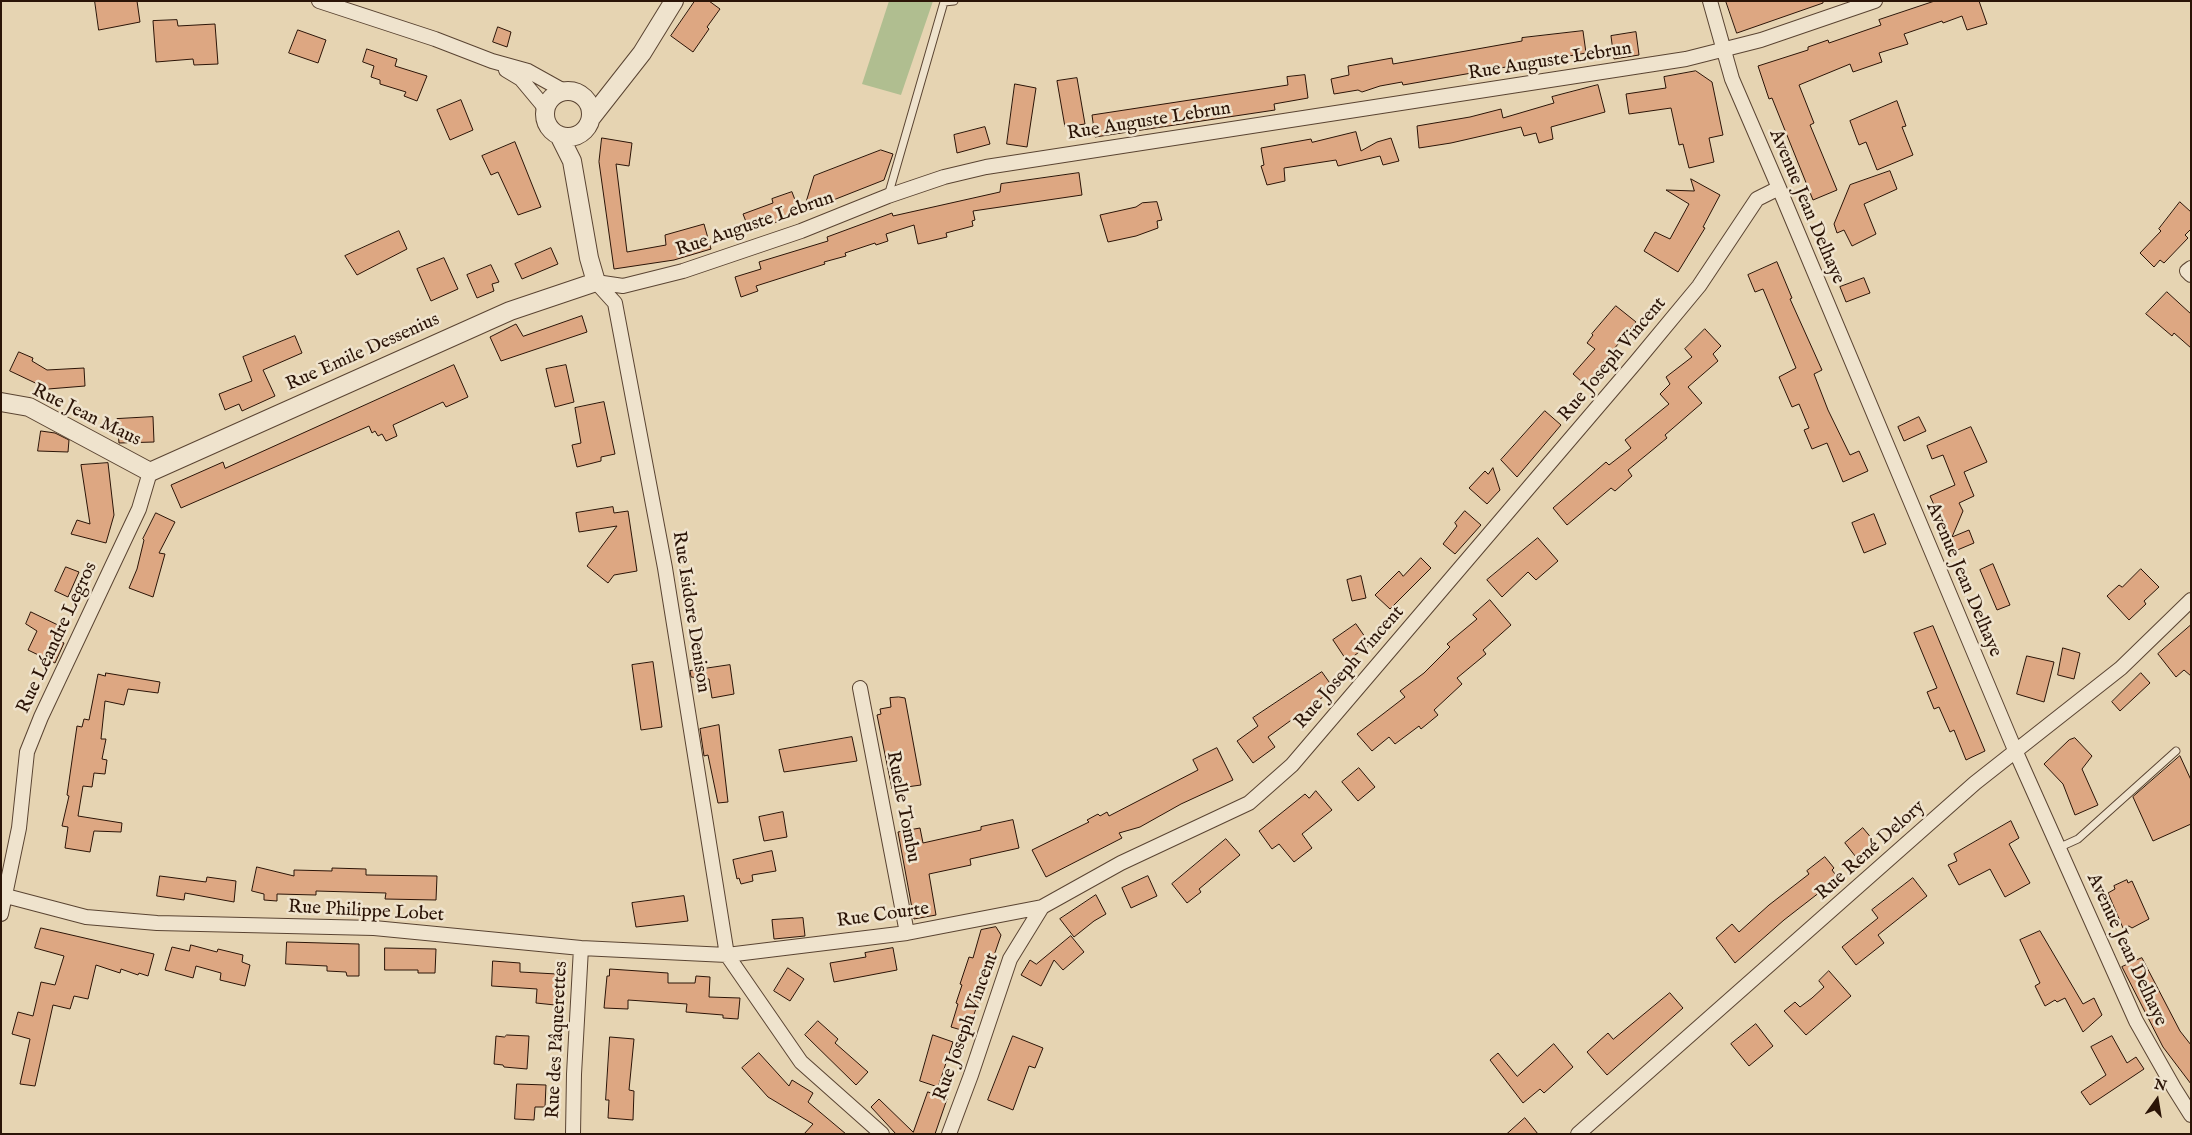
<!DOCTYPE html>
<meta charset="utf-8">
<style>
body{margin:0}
#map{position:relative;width:2192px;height:1135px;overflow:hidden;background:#e6d4b2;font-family:"IM FELL English",serif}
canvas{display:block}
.frame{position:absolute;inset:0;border:2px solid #2b1407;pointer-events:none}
.north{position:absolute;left:2132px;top:1075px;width:50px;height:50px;-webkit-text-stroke:4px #efe3cd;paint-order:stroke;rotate:13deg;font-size:14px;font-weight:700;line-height:20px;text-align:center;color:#2b1407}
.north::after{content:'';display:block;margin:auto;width:18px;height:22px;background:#2b1407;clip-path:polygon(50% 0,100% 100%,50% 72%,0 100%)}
</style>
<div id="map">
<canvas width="2192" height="1135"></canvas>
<div class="frame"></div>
<div class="north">N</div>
</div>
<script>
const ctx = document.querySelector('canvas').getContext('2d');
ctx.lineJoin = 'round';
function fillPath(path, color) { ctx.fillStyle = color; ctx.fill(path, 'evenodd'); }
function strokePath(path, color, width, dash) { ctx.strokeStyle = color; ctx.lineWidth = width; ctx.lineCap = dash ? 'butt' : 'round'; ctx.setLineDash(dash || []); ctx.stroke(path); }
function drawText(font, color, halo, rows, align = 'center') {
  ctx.font = font + ' "IM FELL English",serif'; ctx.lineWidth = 5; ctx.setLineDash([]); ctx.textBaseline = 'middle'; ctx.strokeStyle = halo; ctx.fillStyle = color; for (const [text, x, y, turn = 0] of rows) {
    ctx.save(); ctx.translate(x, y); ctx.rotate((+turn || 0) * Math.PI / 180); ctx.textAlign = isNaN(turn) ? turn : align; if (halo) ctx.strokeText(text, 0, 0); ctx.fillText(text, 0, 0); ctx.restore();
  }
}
const green = new Path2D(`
 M889 1H933L901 95 862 84Z`);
const building = new Path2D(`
 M95 1H137L140 22 99 30Z
 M695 1H709L720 9 707 27 709 29 693 52 671 36Z
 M1726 1H1823V3L1737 33Z
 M1935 1H1979L1987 24 1967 30 1962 16 1943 23 1942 21 1904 34 1908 44 1879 53 1882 62 1853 72 1850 64 1799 85 1814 123 1810 125 1837 190 1813 200 1772 98 1769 99 1758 66 1808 50V47L1828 40 1829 43 1881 25 1879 20Z
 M177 20 178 26 215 24 218 64 194 65 193 59 156 62 153 21Z
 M498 27 511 32 507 47 493 42Z
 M298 30 326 40 318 63 289 53Z
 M1583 31 1586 53 1403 85 1402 82 1380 86 1362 92 1358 90 1334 94 1331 79 1349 75 1348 66 1392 58 1393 64 1522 41V38Z
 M1636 32 1639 55 1614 59 1611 36Z
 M367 49 397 59 395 66 427 76 417 101 404 96 406 92 380 84V80L371 77 374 66 363 62Z
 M1696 71 1712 82 1723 135 1709 138 1714 162 1689 168 1683 144 1679 145 1671 108 1629 114 1626 94 1666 88 1664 77Z
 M1305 75 1308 98 1274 104 1275 110 1095 137 1092 115 1288 85 1287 77Z
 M1077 78 1085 124 1065 127 1057 81Z
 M1015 84 1036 88 1027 147 1007 144Z
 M1598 85 1605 112 1551 127 1553 139 1539 143 1536 133 1524 136 1521 127 1451 143 1419 148 1417 126 1470 117 1501 109 1503 118 1554 103 1552 97Z
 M461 100 473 130 450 140 437 110Z
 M1897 101 1906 126 1902 127 1913 155 1877 170 1866 142 1859 145 1850 121Z
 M985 127 990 144 957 153 954 135Z
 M1356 132 1361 151 1377 142 1391 138 1399 161 1383 165 1380 156 1338 166 1336 160 1284 168 1285 181 1267 185 1261 166 1264 165 1261 148 1311 139 1312 142Z
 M602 138 632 143 629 166 616 164 627 252 666 245 665 235 704 224 711 249 674 260 614 269 599 162Z
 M515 142 541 207 518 215 498 172 491 175 482 156Z
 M881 150 893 154 884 180 803 212 814 176Z
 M1890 171 1897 189 1864 204 1876 234 1852 246 1844 230 1837 233 1834 224 1850 185Z
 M1079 173 1082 195 973 211 975 220 972 221 973 226 946 233 947 237 918 244 914 225 886 234 888 241 876 245 875 243 845 253 846 256 824 262 825 264 756 286 758 291 741 297 735 277 761 269 759 262 828 241 827 237 892 213 893 216 1000 192 1001 184Z
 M1691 179 1720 195 1703 227 1705 228 1678 272 1644 251 1655 232 1670 239 1689 204 1666 190 1694 191Z
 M792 192 800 213 750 232 743 214 773 203 772 199Z
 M1157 202 1162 220 1157 221 1158 228 1136 236 1108 242 1100 215 1136 207 1142 203Z
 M2180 202 2191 212V229L2185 235 2188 238 2164 263 2160 260 2154 267 2140 253 2161 231 2159 229Z
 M399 231 407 249 357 275 345 256Z
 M551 248 558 264 522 279 515 264Z
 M444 258 458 289 431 301 417 269Z
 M1777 262 1792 298 1790 299 1822 370 1814 374 1828 410 1850 455 1859 451 1868 471 1843 482 1827 443 1812 449 1804 430 1809 428 1799 404 1792 407 1779 377 1796 368 1763 289 1755 292 1748 275Z
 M491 265 499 282 492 284 494 291 477 298 467 275Z
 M1864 278 1870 293 1846 302 1840 287Z
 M2167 292 2191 314V348L2174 333 2172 336 2146 314Z
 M1616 306 1636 322 1596 371 1602 377 1591 390 1573 374 1595 349 1587 343 1593 335 1592 334Z
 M582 316 587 332 501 361 490 337 516 324 523 336Z
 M1705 329 1721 346 1713 354 1718 361 1688 387 1702 403 1665 435 1667 438 1628 470 1632 476 1615 491 1611 488 1567 525 1553 508 1606 462 1609 465 1631 448 1625 440 1669 404 1660 394 1670 384 1666 377 1692 357 1685 349Z
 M295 336 302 353 263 370 275 396 242 411 239 404 225 410 219 394 252 381 243 357Z
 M19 352 33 358 32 361 47 370 84 368 85 386 48 389 10 371Z
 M454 365 468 397 446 407 443 402 393 425 397 436 386 441 382 434 378 436 375 431 372 433 369 426 181 508 171 485 223 462 225 468Z
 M566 365 574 402 555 407 546 369Z
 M604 402 615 454 601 457V461L577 467 572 445 581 443 575 408Z
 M1545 411 1561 425 1517 477 1501 460Z
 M153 417 154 442 119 443 117 419Z
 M1919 417 1926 431 1904 441 1898 427Z
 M1971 427 1987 462 1964 472 1974 496 1959 503 1963 511 1952 537 1969 530 1974 543 1955 551 1930 496 1955 485 1943 455 1932 459 1927 446Z
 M41 431 55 433 69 440 68 452 38 451Z
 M108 463 114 515 106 543 71 534 77 520 90 524 81 465Z
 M1493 468 1500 490 1487 504 1469 488 1485 471 1488 474Z
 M613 507 614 513 628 511 637 571 614 575 608 583 587 566 617 526 579 532 576 513Z
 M1465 511 1481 525 1455 554 1443 544 1457 526 1455 523Z
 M156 513 175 522 159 553 165 554 153 597 129 588 137 569 144 540 143 539Z
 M1874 514 1886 544 1864 553 1852 523Z
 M1538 538 1558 561 1536 580 1528 572 1502 597 1487 580Z
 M1421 558 1431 568 1390 609 1375 595 1399 571 1403 576Z
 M1993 564 2010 605 1997 610 1980 570Z
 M66 567 79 572 68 597 55 591Z
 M2141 569 2159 587 2144 601 2146 604 2129 620 2107 596 2119 585 2122 587Z
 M1361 576 1366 598 1352 601 1347 580Z
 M1490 600 1511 625 1483 650 1486 654 1457 678 1462 684 1434 710 1438 715 1421 729 1419 726 1395 744 1389 737 1372 751 1357 734 1405 697 1400 691 1424 673 1450 647 1447 644 1477 619 1473 615Z
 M31 612 62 627 56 639 64 643 55 663 28 650 37 631 26 624Z
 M1356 624 1370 644 1347 661 1333 640Z
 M2191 625V676L2184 670 2176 677 2158 654Z
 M1933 626 1985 751 1966 760 1954 730 1950 732 1939 707 1934 709 1927 692 1937 688 1914 633Z
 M2063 648 2080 653 2074 679 2058 675Z
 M2027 656 2054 662 2044 702 2017 694Z
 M653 662 662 727 641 730 632 665Z
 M730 665 734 694 712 698 709 679 691 677 690 671Z
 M1322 672 1334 689 1268 737 1275 747 1253 763 1237 741 1258 726 1253 718Z
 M106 673 160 682 158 693 128 689 124 705 105 701 101 739H106L102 759 107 760 105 774 94 773 92 787 83 786 78 816 122 823 121 832 94 831 90 852 65 848 68 827 62 826 69 796 67 795 77 726 82 727 84 719 89 720 98 674 105 676Z
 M2141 673 2150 683 2120 711 2112 702Z
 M899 697 905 698 921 785 892 789 877 715 881 714 880 709 891 707 890 698Z
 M719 725 728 802 718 803 708 755 704 756 700 729Z
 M852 737 857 761 784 772 779 750Z
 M2075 738 2092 756 2082 769 2098 805 2075 815 2063 784 2044 764 2069 740Z
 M1217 748 1233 780 1181 804 1140 827 1119 833 1122 838 1046 877 1032 850 1089 822 1087 820 1098 814 1100 816 1107 812 1109 816 1198 770 1193 760Z
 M2180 756 2191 780V824L2153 841 2133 797Z
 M1359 768 1375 787 1358 801 1342 782Z
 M1316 791 1332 810 1302 834 1312 848 1294 862 1279 844 1272 849 1259 831 1305 794 1309 798Z
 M783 812 787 837 764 841 759 817Z
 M1013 820 1019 848 970 859 971 865 929 874 936 915 914 919 898 832 920 828 923 843 981 830V827Z
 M2011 821 2019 838 2009 844 2030 883 2005 897 1990 869 1959 885 1948 865 1957 861 1954 854Z
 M1863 828 1878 846 1859 861 1845 843Z
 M1226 839 1240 855 1199 889 1201 892 1187 903 1172 884Z
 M772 851 776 871 752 875 753 881 741 884 739 878 737 879 733 860Z
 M1825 857 1834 868 1832 870 1838 878 1784 920 1735 963 1716 938 1732 924 1739 932 1769 905 1809 874 1807 871Z
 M257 867 294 876V870L332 871V868L366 869V875L437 876 436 900 385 899 386 893 316 891V895L277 894V901L264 900V894L252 891Z
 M160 876 206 882 207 877 236 881 234 902 185 893 184 900 157 896Z
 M1148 876 1157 896 1131 908 1122 888Z
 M1913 878 1927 896 1878 935 1884 943 1856 965 1842 947 1878 918 1872 910Z
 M2127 880 2128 883 2132 881 2149 919 2132 928 2129 926 2123 928 2108 893 2115 889 2114 886Z
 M1096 895 1106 914 1094 921 1074 937 1060 919Z
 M684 896 688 921 636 927 632 903Z
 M803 918 805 936 774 939 772 920Z
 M996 927 1001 935 968 1032 951 1027 958 1004 956 1003 962 985 960 984 969 957 973 958 981 930Z
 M41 928 154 954 148 976 139 973 138 975 121 969 120 973 96 965 88 999 74 996 70 1009 53 1005 35 1086 20 1084 30 1039 12 1034 18 1012 33 1016 41 982 55 985 64 956 35 948Z
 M2040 931 2083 1004 2094 998 2102 1015 2083 1032 2065 998 2057 1002 2055 1000 2045 1006 2035 986 2040 983 2020 940Z
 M1071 936 1084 952 1063 970 1054 960 1041 986 1021 975 1030 960 1036 964Z
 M287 942 359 944V976H347L346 972 327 971V966L286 964Z
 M191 945 217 952 218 949 243 955 242 962 250 965 245 986 220 980 221 973 196 966 193 978 165 970 172 947 189 951Z
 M385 948 436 949 435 973H418V970H385Z
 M893 948 897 970 834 982 830 963 866 957 865 953Z
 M2142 958 2180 1031 2191 1045V1084L2163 1047 2122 967Z
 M493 961 520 963V972L557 974 555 1005 536 1003 537 989 492 986Z
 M788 968 804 979 790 1001 774 991Z
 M610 969 668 973V983H695L696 976 710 977 709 997 740 998 738 1019 723 1018V1015L686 1012 687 1004 628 1000V1009L604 1008 607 976H609Z
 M1829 971 1851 996 1806 1035 1784 1011 1795 1002 1800 1007 1812 998 1824 987 1819 981Z
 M1670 993 1683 1008 1607 1075 1587 1052 1608 1033 1613 1039Z
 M818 1021 838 1039 835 1043 868 1072 856 1085 805 1035Z
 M1756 1024 1773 1046 1749 1066 1731 1044Z
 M507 1035 529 1036 527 1069 504 1067 503 1065 494 1064 496 1036 504 1037Z
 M933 1035 953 1042 938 1087 920 1081Z
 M1013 1036 1043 1048 1035 1068 1029 1066 1013 1110 988 1100Z
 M2112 1036 2127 1063 2136 1057 2144 1069 2090 1105 2081 1092 2106 1075 2091 1047Z
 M610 1037 634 1039 629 1090 634 1091 633 1120 608 1118 609 1100H606Z
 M1554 1044 1573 1067 1544 1093 1540 1089 1523 1103 1490 1060 1498 1053 1517 1076Z
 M759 1053 789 1086 792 1080 813 1093 808 1102 846 1134H804L813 1124 768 1097 742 1068Z
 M517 1084 546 1085 545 1107H535L534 1120 515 1119Z
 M928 1092 947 1099 935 1134H896L871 1107 879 1099 913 1132Z
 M1525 1118 1538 1134H1507Z`);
const service = new Path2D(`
 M888 196 944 2 954 1
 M2058 848 2078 839 2176 751`);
const minor = new Path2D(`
 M319 1 435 39 492 61 528 71 564 91
 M1710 1 1732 79 1779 188 2015 750 2136 1021 2174 1088 2191 1115
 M506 70 521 79 546 109
 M2191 268 2187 271 2191 275
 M596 282 623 286 683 271 801 231 888 196 944 177 986 167 1686 59 1761 40 1875 1
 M596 282 615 303 665 568 727 955 801 1062 882 1134
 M860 688 907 933
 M6 896 86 917 157 923 374 928 581 948 727 955 907 933 1042 907
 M1 914 19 828 27 752 41 717 139 509 150 472
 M573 1134 574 1074 581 948
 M949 1134 971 1075 1010 959 1042 907 1121 863 1249 803 1292 765 1636 362 1699 286 1757 199 1779 188
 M1578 1134 1975 783 2121 668 2191 600`);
const tertiary = new Path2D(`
 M545 114a23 23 0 1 1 46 0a23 23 0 1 1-46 0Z
 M591 118 642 53 674 1
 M1 402 29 407 150 472 510 311 596 282 589 258 572 161 559 135`);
const streetNames = [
 ["Rue Auguste Lebrun",1550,62,-9],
 ["Rue Auguste Lebrun",1149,122,-9],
 ["Avenue Jean Delhaye",1806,207,67],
 ["Rue Auguste Lebrun",755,225,-19],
 ["Rue Emile Dessenius",363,353,-24],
 ["Rue Joseph Vincent",1613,360,-50],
 ["Rue Jean Maus",86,416,26],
 ["Avenue Jean Delhaye",1963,580,67],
 ["Rue Isidore Denison",690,612,81],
 ["Rue Léandre Legros",58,638,-65],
 ["Rue Joseph Vincent",1350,668,-49],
 ["Ruelle Tombu",902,807,79],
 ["Rue René Delory",1871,851,-42],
 ["Rue Philippe Lobet",366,912,3],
 ["Rue Courte",883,916,-8],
 ["Avenue Jean Delhaye",2126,950,65],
 ["Rue Joseph Vincent",967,1027,-70],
 ["Rue des Pâquerettes",558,1040,-87]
];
fillPath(green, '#b0be90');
fillPath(building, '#dda782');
strokePath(building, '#2b1407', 1);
strokePath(service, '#5a4432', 9);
strokePath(minor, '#5a4432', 16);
strokePath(tertiary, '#5a4432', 20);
strokePath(service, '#efe3cd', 7);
strokePath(minor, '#efe3cd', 14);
strokePath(tertiary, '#efe3cd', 18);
drawText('19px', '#2b1407', '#efe3cd', streetNames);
</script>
